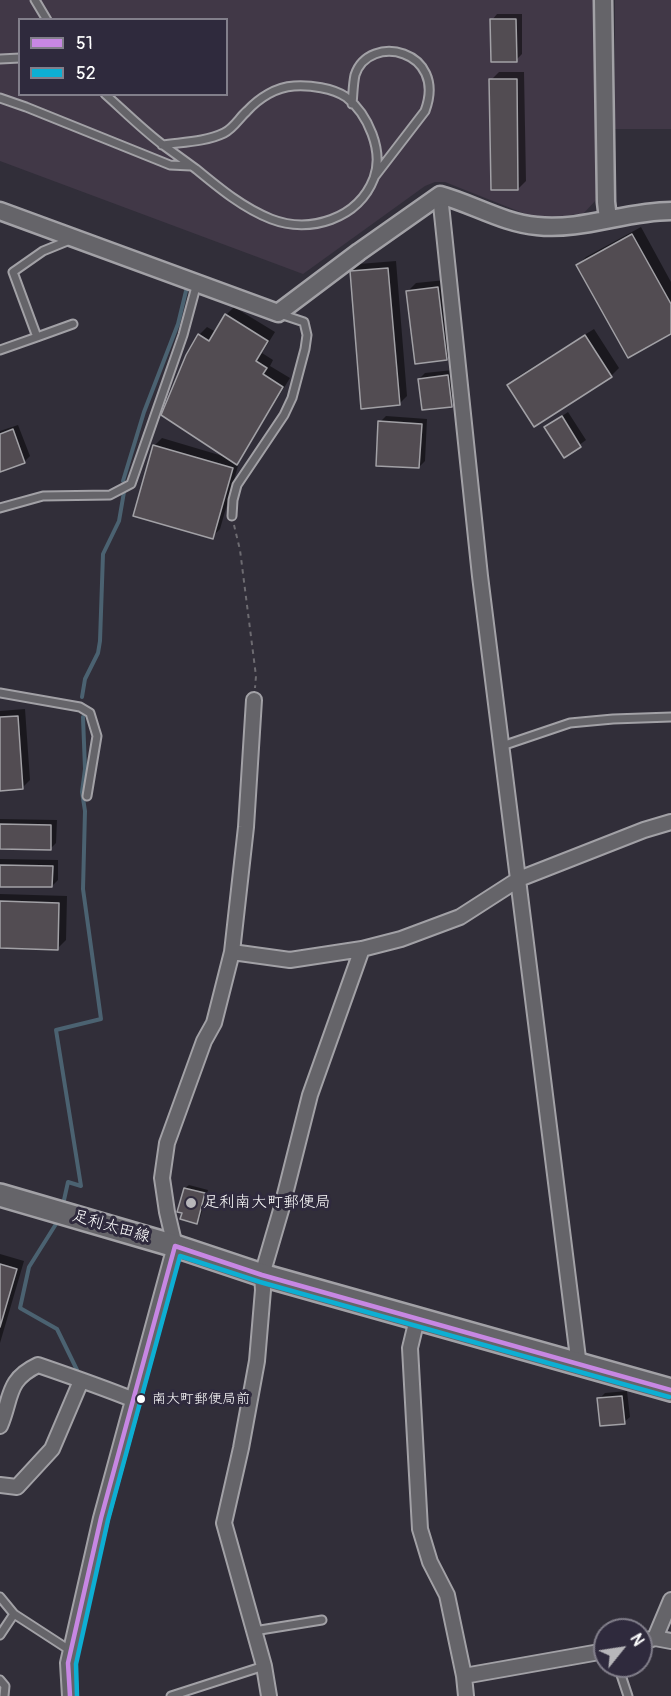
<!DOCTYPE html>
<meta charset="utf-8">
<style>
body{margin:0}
#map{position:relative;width:671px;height:1696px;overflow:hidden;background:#312e39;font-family:Pangolin,sans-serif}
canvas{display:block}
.legend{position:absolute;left:18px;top:18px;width:210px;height:78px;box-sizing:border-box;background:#2f2a3d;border:2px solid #827f8b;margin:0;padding:8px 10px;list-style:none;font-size:18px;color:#fff}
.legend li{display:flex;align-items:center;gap:12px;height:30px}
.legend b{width:30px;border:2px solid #827f8b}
.north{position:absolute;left:593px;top:1618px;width:60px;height:60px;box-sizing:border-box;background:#2f2a3d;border:2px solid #827f8b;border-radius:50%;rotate:60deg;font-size:16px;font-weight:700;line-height:24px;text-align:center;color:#fff}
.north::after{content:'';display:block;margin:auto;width:21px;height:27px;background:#b7b6ba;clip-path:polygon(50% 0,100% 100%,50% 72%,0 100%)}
</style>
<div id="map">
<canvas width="671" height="1696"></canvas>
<ul class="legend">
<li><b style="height:8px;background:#c787e3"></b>51</li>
<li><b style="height:8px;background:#0dafd3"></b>52</li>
</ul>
<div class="north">N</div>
</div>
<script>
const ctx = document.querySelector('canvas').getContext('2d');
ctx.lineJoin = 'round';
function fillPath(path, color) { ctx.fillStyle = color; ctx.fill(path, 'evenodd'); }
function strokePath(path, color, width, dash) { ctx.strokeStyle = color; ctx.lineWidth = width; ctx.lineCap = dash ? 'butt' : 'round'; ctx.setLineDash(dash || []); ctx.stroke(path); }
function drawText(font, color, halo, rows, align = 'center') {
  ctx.font = font + ' Pangolin,"Klee One",sans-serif'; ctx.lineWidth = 6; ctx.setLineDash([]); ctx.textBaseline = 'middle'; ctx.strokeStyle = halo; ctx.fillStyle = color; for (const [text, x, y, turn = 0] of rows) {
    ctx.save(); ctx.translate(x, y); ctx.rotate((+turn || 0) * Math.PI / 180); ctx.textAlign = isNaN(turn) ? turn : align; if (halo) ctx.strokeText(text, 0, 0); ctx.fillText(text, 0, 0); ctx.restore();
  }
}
const built = new Path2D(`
 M0 0H594L596 200 584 213 547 219 533 217 445 182H435L425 186 303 274 0 161ZM20 20H226V94H20Z
 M615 0H671V129H615Z`);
const shadow = new Path2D(`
 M497 14H522V54L516 60 492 20Z
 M499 72H524L526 181 518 189 491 80Z
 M641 227 671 282V332L578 265 586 257Z
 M396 261 407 396 399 404 351 272 359 264Z
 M446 280 454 351 446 359 408 291 416 283Z
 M234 307 275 332 262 353 273 360 270 366 290 378 240 459 220 529 212 537 154 446 162 438 226 457 199 335 207 327 216 332 226 315Z
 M594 329 619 368 611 376 509 385 517 377Z
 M453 370 457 399 451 405 419 379 425 373Z
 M568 412 586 440 564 456 546 427Z
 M386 416 427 419 425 461 419 467 380 422Z
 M18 425 30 456 24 462 0 470V431Z
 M25 709 30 780 22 788 0 789V711Z
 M0 819 57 820 56 843 50 849 0 847Z
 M0 859 58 860V880L52 886 0 885Z
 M0 894 67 896 66 940 58 948 0 947Z
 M189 1185 208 1190 200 1218 196 1222 185 1188Z
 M0 1254 24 1261 0 1343Z
 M627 1391 630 1417 624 1422 599 1399 605 1393Z`);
const stream = new Path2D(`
 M123 481 144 412 178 324 186 291
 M82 697 85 679 98 653 100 641 103 554 119 521 124 492
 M64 1200 68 1182 81 1186 56 1030 101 1019 83 889 85 811 82 792 85 769 83 717
 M56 1224 29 1267 20 1308 57 1329 79 1374`);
const building = new Path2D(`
 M490 19H516L517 62H491Z
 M489 79H517L518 190H491Z
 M632 234 671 304V334L628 358 576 265Z
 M388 268 400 405 361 409 350 271Z
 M438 287 447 360 415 364 406 291Z
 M225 314 268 341 256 361 267 368 263 374 283 387 237 465 161 415 186 355 198 334 209 341Z
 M585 335 612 377 534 427 507 385Z
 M448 375 452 407 422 410 418 379Z
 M562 416 581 447 564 458 544 427Z
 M378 421 422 424 419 468 376 466Z
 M13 429 25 463 0 472V434Z
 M153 445 233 468 213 539 133 516Z
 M18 716 23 789 0 791V717Z
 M0 824 51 825V850L0 849Z
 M0 865 53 866 52 887H0Z
 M0 901 59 903 58 950 0 948Z
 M184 1188 205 1193 197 1224 180 1219 182 1213 177 1212Z
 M0 1264 17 1269 0 1327Z
 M622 1396 625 1424 600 1426 597 1398Z`);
const path = new Path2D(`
 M234 525 240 550 256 676 255 688`);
const service = new Path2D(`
 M35 0 47 20
 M0 59 20 58
 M105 94C124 111 143 130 163 145 174 153 185 161 196 169 219 188 243 208 271 219 310 234 358 219 374 178 384 151 368 114 346 97 333 88 310 85 294 86 276 87 259 98 247 111 239 118 234 128 224 133 205 142 183 142 162 145
 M0 98 26 107 170 165 191 166
 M352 104C353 95 353 84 355 75 369 32 448 50 425 111L375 176
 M37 337 73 324
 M0 350 37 337 13 272 43 251 70 240
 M0 508 43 496 110 495 131 484 183 335 197 283
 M232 516 233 500 237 485 284 415 292 398 305 349 307 335 304 322 280 314
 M0 693 80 707 90 713 97 736 87 796
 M502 746 570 723 613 719 671 717
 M0 1597 14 1614 71 1651
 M254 1631 322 1620
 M0 1635 14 1614
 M618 1666 628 1696
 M0 1680 5 1686 4 1696
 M171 1696 264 1666`);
const minor = new Path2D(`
 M440 195 480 576 579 1366
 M232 952 290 960 362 949 401 939 460 917 519 879 644 830 671 822
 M417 1319 410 1348 420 1529 430 1562 447 1595 464 1676 466 1696
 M0 1426C12 1398 6 1380 38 1365 70 1376 102 1387 134 1400
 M0 1485 17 1487 52 1449 81 1381
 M655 1638 671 1641
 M641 1642 655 1638 671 1600
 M464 1676 605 1651
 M70 1696 68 1663 101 1518 175 1246 167 1212 162 1178 167 1143 204 1041 214 1023 232 952 246 827 254 700
 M269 1696 264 1666 224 1523 241 1448 257 1361 263 1290 262 1275 281 1210 310 1095 362 949`);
const tertiary = new Path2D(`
 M603 0 606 202 608 219
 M0 211 278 313 359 252 440 195C473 204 503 223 537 226 582 231 626 211 671 211`);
const primary = new Path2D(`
 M0 1195 175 1246 262 1275 671 1390`);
const bus1 = new Path2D(`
 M70 1696 68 1663 101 1518 175 1246 262 1275 671 1390`);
const bus2 = new Path2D(`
 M77 1696 76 1664 108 1520 180 1256 260 1282 669 1397`);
const markers = [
 [191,1203,6,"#b7b6ba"],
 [141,1399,5,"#fff"]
];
const busNames = [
 ["南大町郵便局前",152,1399]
];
const poiNames = [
 ["足利南大町郵便局",203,1203]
];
const streetNames = [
 ["足利太田線",111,1227,16]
];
fillPath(built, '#413847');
fillPath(shadow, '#0007');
strokePath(stream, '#4b6271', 4);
fillPath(building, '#524c52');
strokePath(building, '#a2a1a6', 1.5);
strokePath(service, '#a2a1a6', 11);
strokePath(minor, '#a2a1a6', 18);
strokePath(tertiary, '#a2a1a6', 21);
strokePath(primary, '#a2a1a6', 26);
strokePath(path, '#6d6b71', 2, [4.5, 4.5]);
strokePath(service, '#656469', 7);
strokePath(minor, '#656469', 14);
strokePath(tertiary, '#656469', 16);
strokePath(primary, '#656469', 21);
strokePath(bus1, '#c787e3', 4.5);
strokePath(bus2, '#0dafd3', 4.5);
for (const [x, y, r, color] of markers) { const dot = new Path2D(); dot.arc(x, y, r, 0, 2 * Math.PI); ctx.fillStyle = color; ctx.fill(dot); strokePath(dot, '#2f2a3d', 2); }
drawText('14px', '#fff', '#2f2a3d', busNames, 'left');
drawText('16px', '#fff', '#2f2a3d', poiNames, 'left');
drawText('16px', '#fff', '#2f2a3d', streetNames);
</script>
